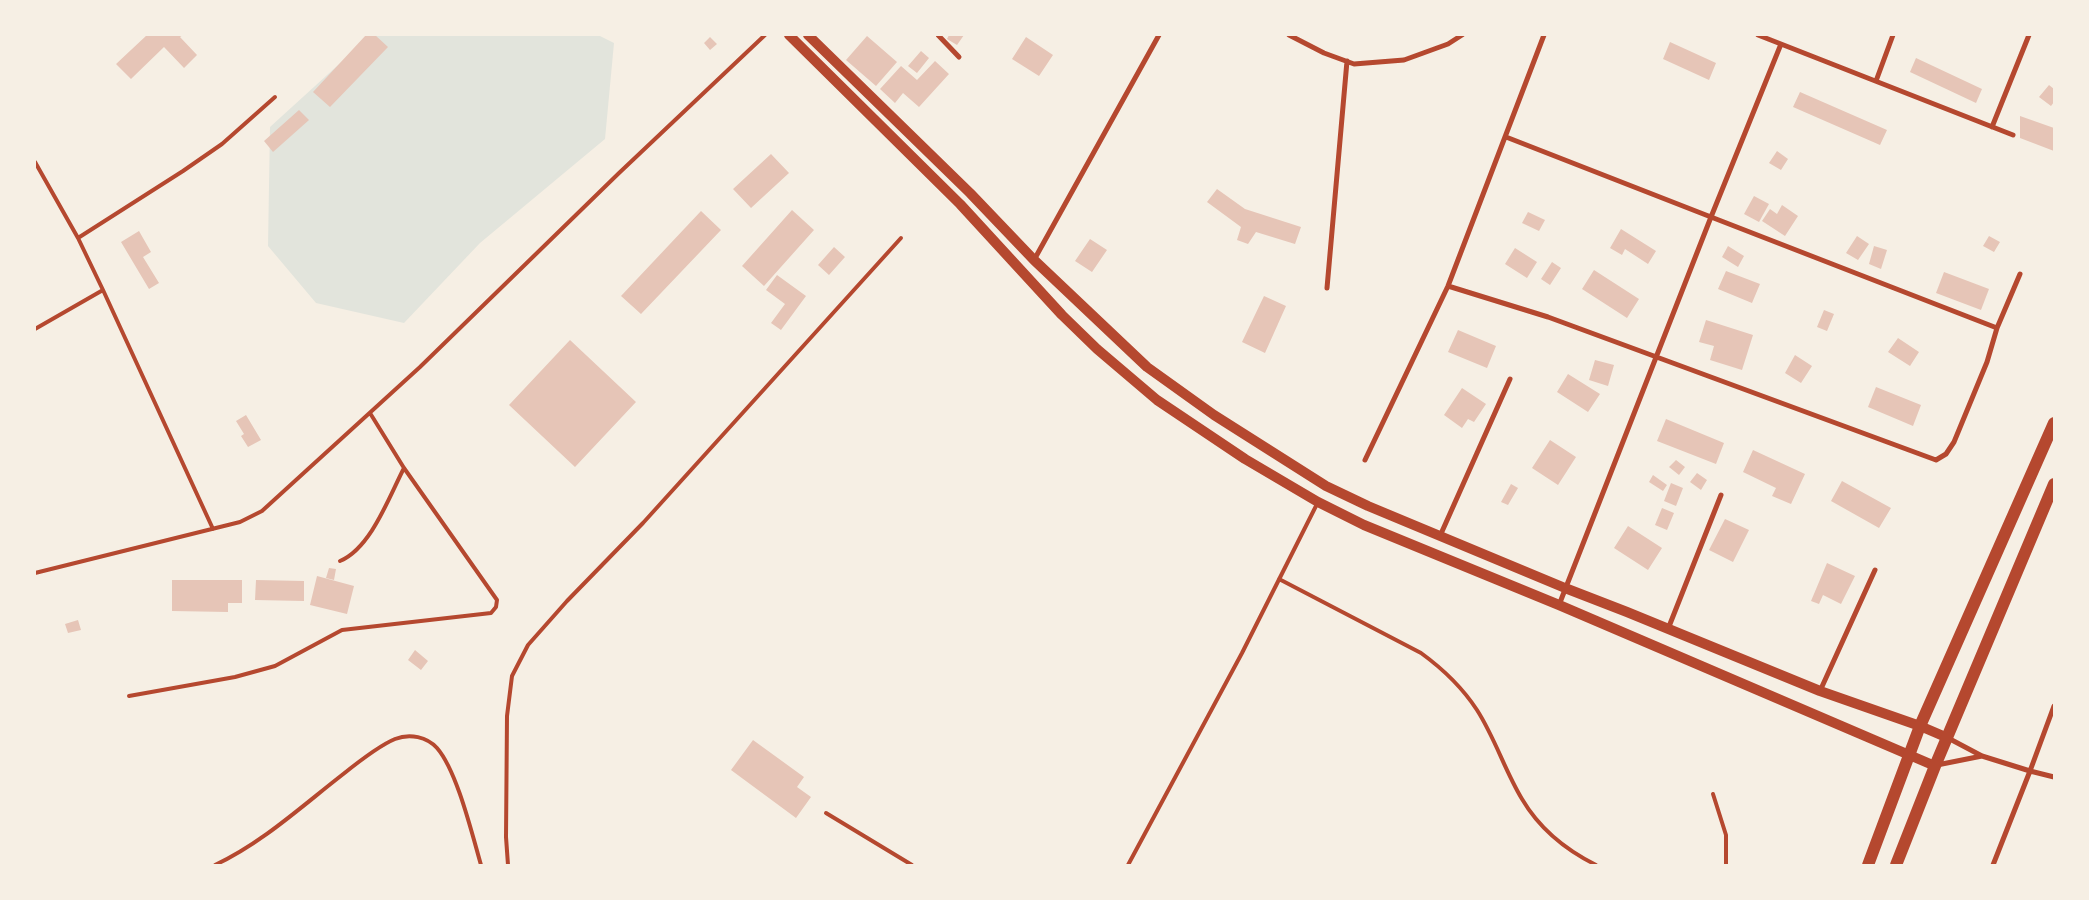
<!DOCTYPE html>
<style>
body{margin:0}
#map{position:relative;width:2089px;height:900px;overflow:hidden;background:#f6efe4;font-family:Barlow,sans-serif}
canvas{display:block}
.frame{position:absolute;inset:0;border:36px solid #f6efe4;pointer-events:none}
</style>
<div id="map">
<canvas width="2089" height="900"></canvas>
<div class="frame"></div>
</div>
<script>
const ctx = document.querySelector('canvas').getContext('2d');
ctx.lineJoin = 'round';
function fillPath(path, color) { ctx.fillStyle = color; ctx.fill(path, 'evenodd'); }
function strokePath(path, color, width, dash) { ctx.strokeStyle = color; ctx.lineWidth = width; ctx.lineCap = dash ? 'butt' : 'round'; ctx.setLineDash(dash || []); ctx.stroke(path); }
const green = new Path2D(`
 M371 35H598L614 43 605 139 480 243 404 323 316 303 268 246 270 127Z`);
const building = new Path2D(`
 M147 35H183L180 37 197 55 184 68 164 47 131 79 116 64Z
 M366 35H375L388 47 330 107 313 92Z
 M949 35H964L957 45 947 39Z
 M867 36 897 62 876 86 846 60Z
 M710 37 717 44 710 50 704 43Z
 M1026 37 1053 55 1039 76 1012 59Z
 M1670 42 1716 63 1709 80 1663 59Z
 M921 51 929 58 917 73 908 66Z
 M1916 58 1982 89 1976 103 1910 72Z
 M935 61 949 74 919 107 903 93 895 103 880 89 901 66 917 80Z
 M2049 85 2054 89V102L2051 106 2039 97Z
 M1800 92 1887 130 1880 145 1793 107Z
 M299 110 309 120 273 152 264 141Z
 M2020 116 2054 128V151L2020 138Z
 M1777 151 1788 159 1781 170 1769 163Z
 M771 154 789 173 751 208 733 189Z
 M1217 189 1245 209 1301 227 1295 244 1256 232 1248 244 1237 240 1241 227 1207 202Z
 M1754 196 1769 204 1759 222 1744 214Z
 M1782 205 1798 216 1785 236 1762 221 1770 209 1777 214Z
 M792 210 814 230 764 286 742 266Z
 M701 211 721 230 641 314 621 296Z
 M1528 212 1545 220 1539 231 1522 223Z
 M1621 229 1656 251 1648 264 1625 249 1622 255 1610 248Z
 M139 231 151 252 143 257 159 283 149 289 121 242Z
 M1857 236 1869 244 1858 260 1846 253Z
 M1989 236 2000 242 1994 252 1983 246Z
 M1090 239 1107 250 1092 272 1075 261Z
 M1728 246 1744 256 1738 267 1722 257Z
 M1874 246 1887 250 1881 269 1869 264Z
 M834 247 845 257 829 275 818 265Z
 M1515 248 1537 262 1527 278 1505 264Z
 M1552 262 1561 268 1550 285 1541 279Z
 M1594 270 1639 299 1627 318 1582 289Z
 M1726 271 1760 284 1752 303 1718 289Z
 M1944 272 1989 289 1981 310 1936 293Z
 M777 275 806 296 781 330 771 323 785 304 766 290Z
 M1264 296 1286 306 1265 353 1242 342Z
 M1824 310 1834 314 1827 331 1817 327Z
 M1706 320 1753 335 1742 370 1710 360 1714 346 1699 342Z
 M1458 330 1496 346 1487 368 1448 352Z
 M1898 338 1919 352 1910 366 1888 352Z
 M570 340 636 402 575 467 509 405Z
 M1795 355 1812 366 1801 383 1785 373Z
 M1595 360 1614 365 1608 386 1589 380Z
 M1568 374 1600 394 1588 412 1557 392Z
 M1876 387 1921 405 1913 426 1868 407Z
 M1462 388 1486 404 1474 422 1468 419 1462 428 1444 415Z
 M246 415 261 440 248 447 241 436 244 434 236 421Z
 M1666 419 1724 443 1716 464 1657 441Z
 M1550 440 1576 457 1558 485 1532 468Z
 M1753 450 1805 474 1791 504 1772 496 1776 488 1743 472Z
 M1676 460 1685 467 1679 475 1669 467Z
 M1697 473 1707 480 1701 490 1690 482Z
 M1653 475 1667 485 1663 491 1649 482Z
 M1842 481 1891 508 1879 528 1831 501Z
 M1671 483 1683 488 1676 506 1664 501Z
 M1511 484 1518 488 1508 505 1501 502Z
 M1662 508 1674 513 1667 530 1655 525Z
 M1725 519 1749 530 1733 562 1709 550Z
 M1628 526 1662 548 1648 570 1614 548Z
 M1827 563 1855 576 1841 604 1823 595 1819 604 1811 601Z
 M329 568 336 569 334 580 326 578Z
 M317 576 354 586 347 614 310 605Z
 M172 580H242V603H228V612L172 611Z
 M256 580 304 581V601L255 600Z
 M78 620 81 630 68 633 65 624Z
 M415 650 428 661 421 670 408 660Z
 M753 740 804 777 797 787 811 797 796 818 731 770Z`);
const service = new Path2D(`
 M35 162 78 238 103 290 213 529
 M78 238 183 171 222 144 275 97
 M35 329 103 290
 M340 561C371 548 389 497 404 468
 M35 573 240 522 262 511 420 367 618 174 765 35
 M1279 579 1421 653C1443 669 1462 687 1477 710 1495 738 1505 771 1522 799 1539 828 1566 850 1596 865
 M129 696 235 677 275 666 342 630 491 613 496 607 497 600 404 468 370 413
 M1713 794 1726 835V865
 M826 813 912 865
 M215 865C262 843 302 806 342 775 357 763 378 746 395 739 410 733 427 737 437 748 457 771 472 834 481 865
 M508 865 506 837 507 716 512 676 528 645 567 601 643 523 901 238
 M1128 865 1242 653 1318 502`);
const minor = new Path2D(`
 M938 35 959 57
 M1289 35 1324 53 1354 64 1404 60 1448 44 1462 35
 M1758 35 2013 135
 M1781 44 1711 217 1997 328 2020 274
 M1876 81 1893 35
 M1992 127 2029 35
 M1506 137 1711 217 1559 605
 M1034 260 1159 35
 M1448 286 1548 317 1936 460 1946 454 1954 442 1987 362 1997 328
 M1327 288 1347 61
 M1365 460 1448 286 1544 35
 M1440 536 1510 379
 M1668 629 1721 495
 M1820 691 1875 570
 M1948 738 1982 756 2030 771 2054 706
 M1937 765 1982 756
 M1993 865 2030 771 2054 777`);
const secondary = new Path2D(`
 M789 35 960 204 1062 315 1097 349 1157 400 1245 459 1318 502 1364 525 1559 605 1935 766
 M808 35 970 193 1034 260 1147 367 1214 415 1326 486 1368 506 1565 588 1627 612 1820 691 1920 726 1948 738`);
const trunk = new Path2D(`
 M1868 865 1920 726 2054 423
 M1896 865 1935 766 2054 484`);
fillPath(green, '#e2e4dc');
fillPath(building, '#e6c5b7');
strokePath(service, '#b5482f', 4);
strokePath(minor, '#b5482f', 5);
strokePath(secondary, '#b5482f', 10);
strokePath(trunk, '#b5482f', 12);
</script>
